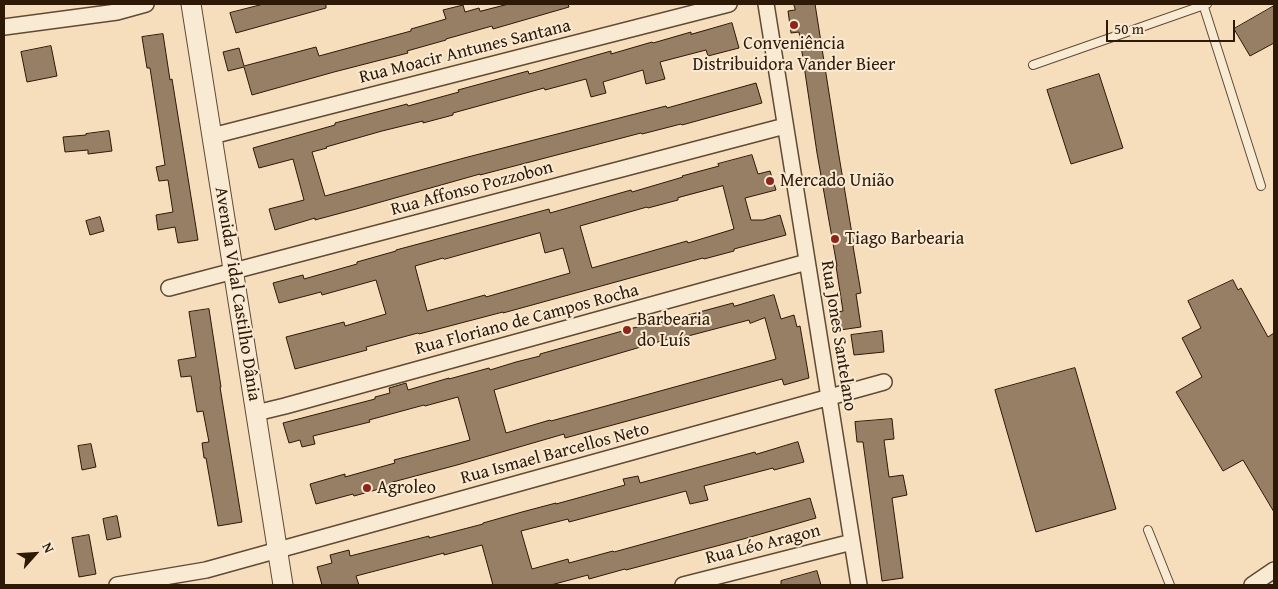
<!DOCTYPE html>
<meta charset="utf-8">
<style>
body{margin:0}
#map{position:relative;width:1278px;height:589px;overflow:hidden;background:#f6debd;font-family:"Gentium Book Plus",serif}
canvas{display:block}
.frame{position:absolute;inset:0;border:5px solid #2e1806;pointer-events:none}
.north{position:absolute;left:10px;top:529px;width:50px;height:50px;-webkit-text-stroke:4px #f9ead4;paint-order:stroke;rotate:64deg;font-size:14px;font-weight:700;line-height:20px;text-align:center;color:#2e1806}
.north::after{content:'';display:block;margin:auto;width:18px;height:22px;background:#2e1806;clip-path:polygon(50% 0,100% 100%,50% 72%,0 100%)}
.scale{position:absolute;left:1106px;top:20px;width:129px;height:22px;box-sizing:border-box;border:2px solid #2e1806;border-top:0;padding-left:6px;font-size:15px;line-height:18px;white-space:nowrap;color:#2e1806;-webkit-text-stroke:4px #f9ead4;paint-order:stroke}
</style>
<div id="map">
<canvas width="1278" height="589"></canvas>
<div class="frame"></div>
<div class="north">N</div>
<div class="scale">50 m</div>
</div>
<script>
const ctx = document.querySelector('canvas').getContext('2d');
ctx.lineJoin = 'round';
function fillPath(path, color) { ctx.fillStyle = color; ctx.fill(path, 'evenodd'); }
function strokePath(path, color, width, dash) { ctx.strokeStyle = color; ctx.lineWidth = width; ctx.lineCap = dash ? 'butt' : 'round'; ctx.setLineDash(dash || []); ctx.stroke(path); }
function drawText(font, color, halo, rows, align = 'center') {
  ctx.font = font + ' "Gentium Book Plus",serif'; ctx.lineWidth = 4; ctx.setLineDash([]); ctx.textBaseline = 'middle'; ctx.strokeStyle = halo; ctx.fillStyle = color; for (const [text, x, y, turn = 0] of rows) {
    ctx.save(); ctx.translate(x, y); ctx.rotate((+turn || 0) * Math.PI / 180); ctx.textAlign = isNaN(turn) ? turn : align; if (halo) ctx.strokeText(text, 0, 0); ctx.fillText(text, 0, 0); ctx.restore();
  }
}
const building = new Path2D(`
 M264 4H326V8L236 33 230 13Z
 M509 4H568L569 7 493 29 492 26 446 39V40L407 51 408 53 334 72 252 95 244 67 228 71 223 52 239 48 244 66 316 47 319 56 411 31V29L446 19 443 10 463 5 465 12 479 8 480 11Z
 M794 4H815L838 150 854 246H853L861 293 856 294 861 327 840 330 837 312 843 311 836 266H837L817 153 799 32 791 33 788 11 795 10Z
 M1274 6V43L1250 56 1234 29Z
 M732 23 739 48 708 56 706 50 660 62 665 79 646 84 643 70 603 82 606 93 591 97 586 79 545 90 544 88 453 113V115L423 123V121L382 131 326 147 327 148 312 152 325 196 464 158 666 106 667 108 756 83 762 103 682 125 681 124 642 134 641 133 480 175V174L356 209 315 220V218L275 230 269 209 304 200 293 159 259 168 253 148 335 125V123L407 104 408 106 459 92 458 90 528 71 529 74 611 51V54L652 42 653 43 691 32V34Z
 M163 34 170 80 172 79 198 240 178 243 175 227 158 230 156 215 173 212 168 180 159 181 156 167 165 165 150 68H147L142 37Z
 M51 46 57 76 27 82 21 52Z
 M1099 74 1123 148 1071 164 1047 90Z
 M109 131 112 151 88 154V150L65 152 63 137 86 135V134Z
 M752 155 758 174 770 171 776 190 745 198 751 220H763L780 215 786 235 734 249V251L704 259 703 258 503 313V312L419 334 418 333 366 347 367 350 295 369 286 337 344 322 345 326 386 314 376 280 322 295 321 292 279 303 273 283 303 275 304 279 357 264V262L396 251V250L549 209 550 213 631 190 632 192 683 177 682 176 719 166 718 164ZM723 186 734 229 688 243 687 241 592 268 580 226 647 207 648 208 678 200V198ZM540 233 545 253 563 248 570 273 486 297 485 295 427 311 415 266 443 258 444 259Z
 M100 217 104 231 90 235 86 221Z
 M1233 280 1238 290 1241 288 1268 337 1274 333V512L1243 460 1223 471 1176 392 1202 377 1182 338 1201 328 1188 301Z
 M774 295 781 319 794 315 797 327 800 326 809 378 784 385 782 379 565 438 564 434 457 465 389 483 390 486 354 496 353 494 316 504 310 484 345 474V477L395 463 394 460 470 440 458 397 425 406 424 405 369 420 370 422 313 436 315 444 302 447 300 440 289 443 283 423 375 399V397L390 393 389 388 406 383 408 390 449 378V379L489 368 490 370 516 362 540 356V354L651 323V325L733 303 734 306ZM765 318 776 359 613 404 551 421 550 420 506 433 494 390 668 339 669 341 749 320 750 323Z
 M209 309 221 387H220L242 522 218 526 206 458H204L202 443 209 442 203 411 197 412 191 376 181 377 178 360 196 357 189 312Z
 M882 331 884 352 854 355 851 335Z
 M1075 368 1116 509 1036 532 995 390Z
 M892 419 894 439 884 440 889 477 903 475 907 495 892 498 903 578 882 581 863 442H857L855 422Z
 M798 442 804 462 774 470 773 468 704 486 708 500 690 504 686 491 569 522 568 519 521 531 532 569 568 559 569 563 613 551 614 552 810 498 816 518 747 538 626 570 625 569 589 579 588 575 551 585H493L482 545 444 555V553L356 576 359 585H322L317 567 332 563 330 555 349 550 350 556 429 536V538L483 524V523L522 512 556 503V504L625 485 623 479 638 476 640 483 755 452 756 454Z
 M91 444 96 467 82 470 78 446Z
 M117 516 121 537 107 540 103 519Z
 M89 535 96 574 79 577 72 538Z
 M817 571 821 585H781V581Z`);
const service = new Path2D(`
 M1203 4 1261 186
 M1033 65 1207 4
 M1148 530 1170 585`);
const minor = new Path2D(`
 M766 4 859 585
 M4 27 117 12 146 4
 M212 136 729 4
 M169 288 785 126
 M256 413 285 406 807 262
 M117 585 206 570 884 382
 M683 585 852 542
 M1252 585 1274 570`);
const tertiary = new Path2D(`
 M191 4 283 585`);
const markers = [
 [794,25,5,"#8f2418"],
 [770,181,5,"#8f2418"],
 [835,239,5,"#8f2418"],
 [627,330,5,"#8f2418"],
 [367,488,5,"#8f2418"]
];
const poiNames = [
 ["Conveniência",794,44,"center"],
 ["Distribuidora Vander Bieer",794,65,"center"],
 ["Mercado União",780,181],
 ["Tiago Barbearia",845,239],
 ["Barbearia",637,320],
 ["do Luís",637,341],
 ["Agroleo",377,488]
];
const streetNames = [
 ["Rua Moacir Antunes Santana",465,52,-14],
 ["Rua Affonso Pozzobon",472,189,-15],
 ["Avenida Vidal Castilho Dânia",237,294,81],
 ["Rua Floriano de Campos Rocha",527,320,-15],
 ["Rua Jones Santelano",838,336,81],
 ["Rua Ismael Barcellos Neto",555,454,-15],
 ["Rua Léo Aragon",763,545,-14]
];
fillPath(building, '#967f65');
strokePath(building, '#2e1806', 1);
strokePath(service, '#604a34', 10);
strokePath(minor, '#604a34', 18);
strokePath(tertiary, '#604a34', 21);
strokePath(service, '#f9ead4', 8);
strokePath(minor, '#f9ead4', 15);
strokePath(tertiary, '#f9ead4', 19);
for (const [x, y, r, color] of markers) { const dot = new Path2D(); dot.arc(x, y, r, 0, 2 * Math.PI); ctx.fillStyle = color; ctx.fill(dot); strokePath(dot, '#f9ead4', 2); }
drawText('18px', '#2e1806', '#f9ead4', poiNames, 'left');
drawText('18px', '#2e1806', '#f9ead4', streetNames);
</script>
